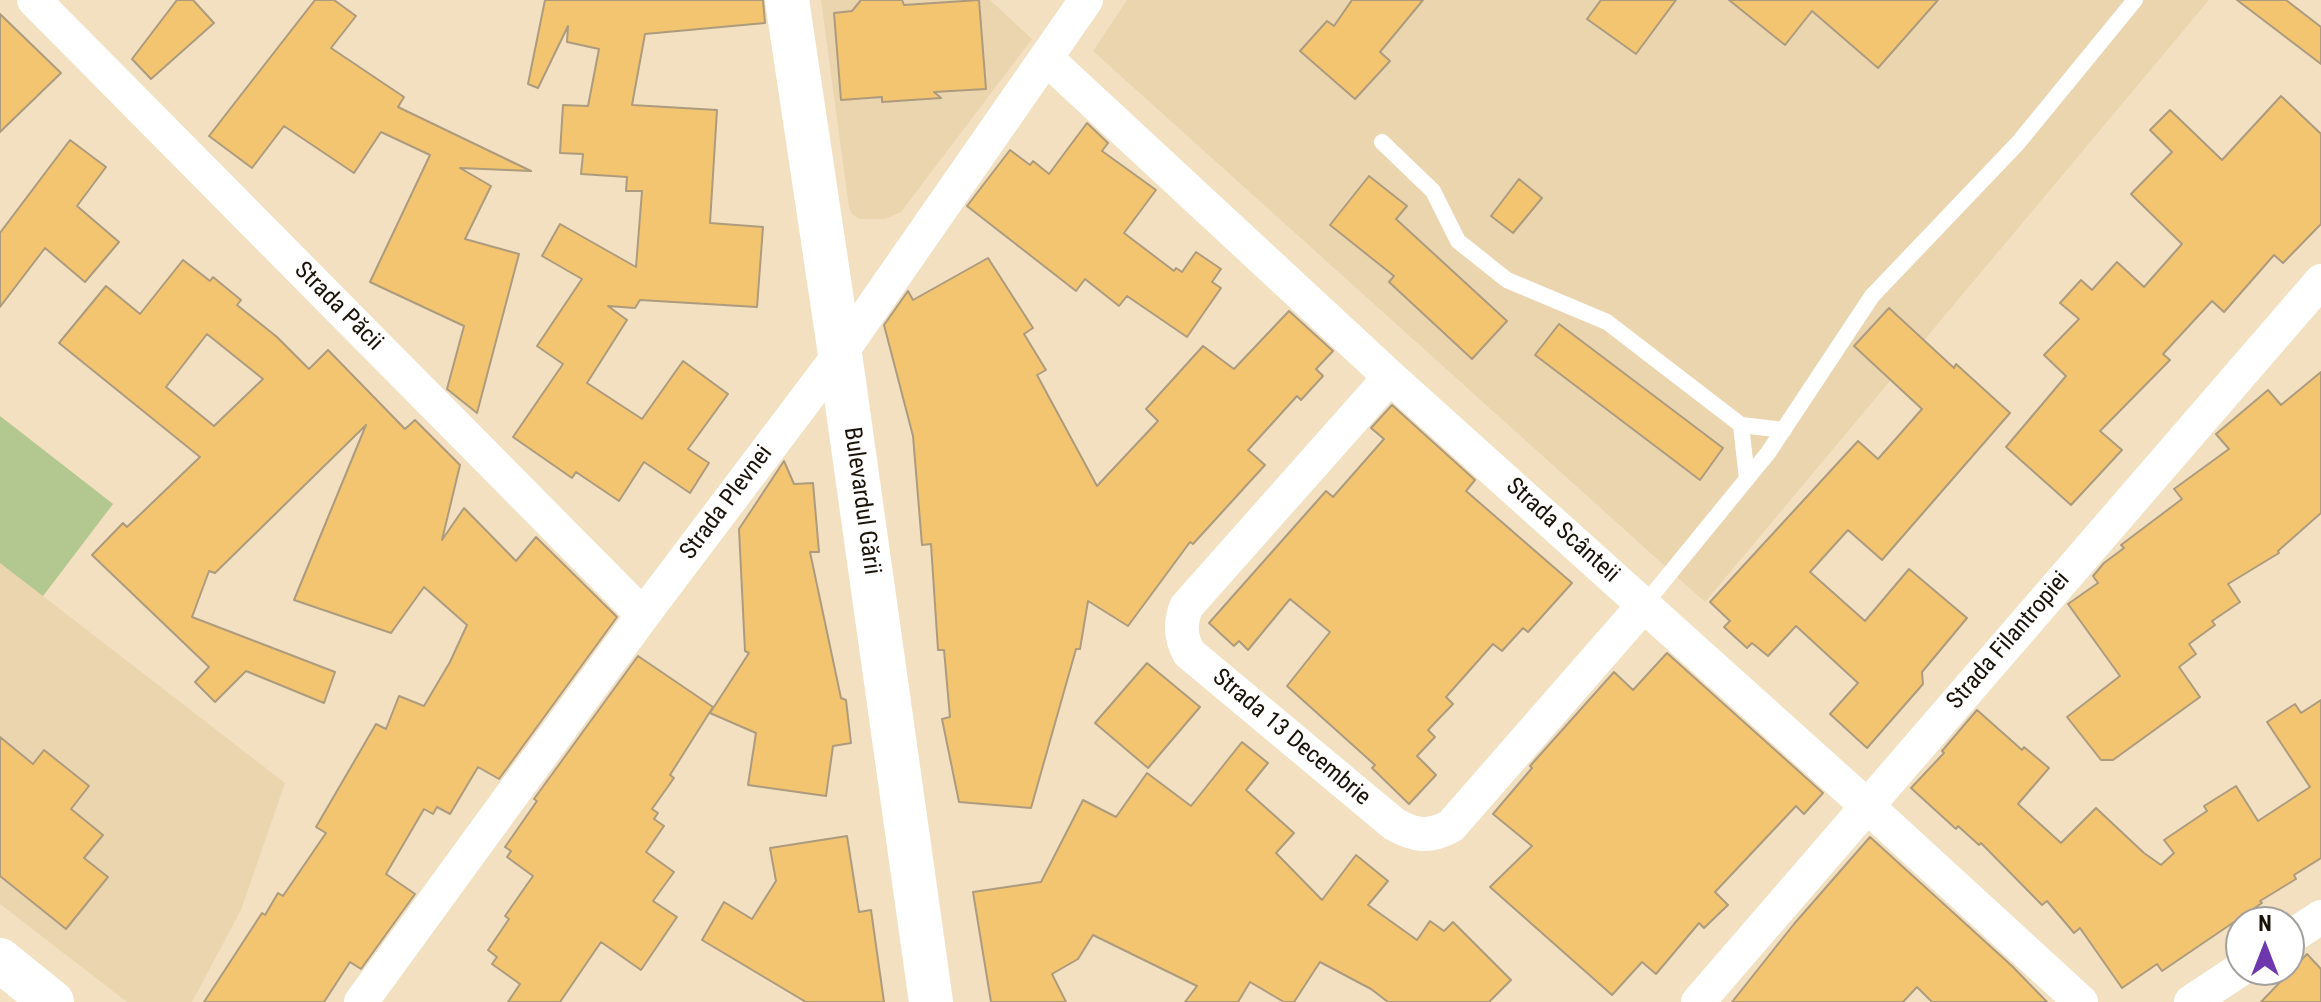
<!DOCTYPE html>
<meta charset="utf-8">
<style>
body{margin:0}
#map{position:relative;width:2321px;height:1002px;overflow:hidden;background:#f2e0c1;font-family:"Roboto Condensed",sans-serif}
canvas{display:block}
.north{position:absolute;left:2225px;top:906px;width:80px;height:80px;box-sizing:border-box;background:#fff;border:2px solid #a3a09c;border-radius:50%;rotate:0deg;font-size:22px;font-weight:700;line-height:32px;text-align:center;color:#191208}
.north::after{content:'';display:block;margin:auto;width:28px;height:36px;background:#6e37ae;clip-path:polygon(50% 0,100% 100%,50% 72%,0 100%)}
</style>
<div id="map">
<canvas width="2321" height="1002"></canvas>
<div class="north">N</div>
</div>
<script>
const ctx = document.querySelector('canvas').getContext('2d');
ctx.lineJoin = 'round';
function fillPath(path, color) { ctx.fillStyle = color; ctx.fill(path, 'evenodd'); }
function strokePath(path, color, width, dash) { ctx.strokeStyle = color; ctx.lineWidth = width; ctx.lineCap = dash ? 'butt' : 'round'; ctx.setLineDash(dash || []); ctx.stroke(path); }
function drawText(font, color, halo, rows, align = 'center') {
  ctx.font = font + ' "Roboto Condensed",sans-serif'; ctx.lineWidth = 7; ctx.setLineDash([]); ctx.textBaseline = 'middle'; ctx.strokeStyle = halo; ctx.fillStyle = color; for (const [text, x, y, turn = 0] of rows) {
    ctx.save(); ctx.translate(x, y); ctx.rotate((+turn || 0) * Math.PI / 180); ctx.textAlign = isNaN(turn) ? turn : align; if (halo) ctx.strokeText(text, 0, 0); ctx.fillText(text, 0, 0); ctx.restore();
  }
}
const built = new Path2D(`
 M821 0H990L1032 39 901 212 885 219H859L852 214 849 208Z
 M1127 0H2209L1705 602 1093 51Z
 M0 416 113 504 43 596 285 783 241 910 192 1002H127L0 904Z`);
const green = new Path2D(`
 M0 416 113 504 43 596 0 563Z`);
const building = new Path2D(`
 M177 0H193L214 23 151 79 132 59Z
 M315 0H334L356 16 331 48 404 97 398 107 531 171 460 168 491 186 465 239 519 254 477 413 447 389 464 326 370 282 430 155 381 132 354 173 284 126 252 168 209 136Z
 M545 0H763L765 23 645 34 632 105 717 110 710 223 763 227 757 307 640 300 635 308 608 306 627 320 587 383 642 419 683 361 728 394 688 449 709 463 690 493 644 462 619 501 576 472 572 478 513 437 563 364 537 346 582 279 542 256 560 224 636 267 642 191H626L627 177 581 174 583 154 560 153 563 105 588 106 599 49 567 42 568 26 538 88 528 84Z
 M861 0H902L904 5 979 0 986 89 934 92 941 98 882 102V97L841 100 834 13 852 11Z
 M1352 0H1423L1380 52 1390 61 1355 99 1300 51 1327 21 1334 26Z
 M1601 0H1676L1636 54 1587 19Z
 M1729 0H1938L1878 68 1812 11 1785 45Z
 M2237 0H2286L2321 27V64Z
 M0 14 61 73 0 132Z
 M2281 96 2321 134V224L2283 263 2274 255 2224 312 2212 301 2163 354 2170 360 2100 431 2122 450 2071 505 2006 447 2066 376 2044 355 2079 319 2060 303 2081 280 2092 290 2117 262 2144 287 2182 244 2131 194 2172 152 2150 130 2170 110 2222 160Z
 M1087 123 1108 143 1102 151 1156 190 1124 233 1174 271 1176 268 1182 272 1196 252 1221 269 1212 282 1221 288 1187 337 1127 296 1119 306 1085 279 1076 291 967 206 1010 150 1030 165 1033 161 1049 174Z
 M70 140 106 167 77 206 119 242 85 282 45 248 0 307V233Z
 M1369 176 1407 206 1396 219 1507 321 1472 359 1389 282 1394 276 1330 225Z
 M1519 179 1542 198 1513 233 1491 216Z
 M988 258 1033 328 1024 334 1046 370 1037 375 1097 486 1158 421 1146 409 1203 346 1234 369 1289 311 1333 351 1316 369 1323 376 1301 400 1297 396 1248 450 1265 465 1193 544 1190 542 1128 626 1088 601 1080 649H1076L1031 808 959 802 942 719 950 717 944 650H938L931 544 922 545 913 436 884 325 908 291 913 300Z
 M183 260 210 281 213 277 241 300 237 305 277 337 309 369 328 350 405 429 415 420 460 465 442 540 464 508 516 561 536 537 617 617 499 779 478 767 450 814 437 807 433 814 424 809 386 874 415 894 361 969 350 962 324 1002H204L262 913 265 915 278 893 283 896 326 833 316 827 376 724 386 729 399 696 424 706 450 662 467 625 424 587 391 633 294 600 366 425 215 573 209 571 192 617 335 672 324 703 246 671 215 702 195 682 209 667 92 555 123 523 127 527 200 457 59 343 106 286 140 314ZM207 334 263 379 214 426 166 387Z
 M1889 308 1954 368 1956 364 2010 413 1882 560 1848 530 1810 572 1865 621 1909 569 1967 618 1922 672 1923 684 1867 748 1830 714 1858 683 1796 626 1768 656 1752 643 1747 648 1724 627 1730 621 1710 602 1858 441 1878 459 1922 409 1854 346Z
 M1559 324 1723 448 1700 480 1535 355Z
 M2321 372V513L2278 551 2279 553 2228 584 2240 602 2212 621 2215 625 2189 644 2196 654 2179 667 2200 697 2113 760H2101L2067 717 2120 676 2068 604 2098 583 2093 576 2104 563 2124 548 2121 545 2182 499 2174 489 2229 449 2216 434 2268 390 2281 405Z
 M1392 405 1475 480 1466 491 1572 583 1528 632 1523 628 1502 651 1493 644 1446 697 1453 704 1428 730 1435 737 1417 756 1436 775 1409 804 1372 768 1375 765 1287 686 1330 632 1290 599 1248 650 1239 641 1234 646 1209 623 1326 491 1333 497 1384 439 1371 428Z
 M784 461 794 484 813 483 819 552H810L841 698 846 700 851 743 833 746 826 796 748 785 756 733 710 713 749 653 745 651 739 529Z
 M1667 653 1823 793 1804 814 1796 806 1715 892 1728 905 1704 928 1699 923 1656 974 1642 962 1612 995 1490 887 1532 846 1493 814 1532 768 1530 766 1614 672 1633 690Z
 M638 656 713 707 670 775 674 778 652 809 658 813 654 819 664 826 646 852 674 872 653 901 677 917 641 970 601 942 560 1002H508L520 984 492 964 497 957 488 950 509 919 505 916 533 876 507 857 511 851 505 847 537 801 534 799Z
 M1147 663 1200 707 1148 768 1095 723Z
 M2321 700V858L2294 875 2296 879 2260 901 2262 903 2162 971 2157 964 2122 988 2080 928 2074 933 2047 901 2042 905 1981 843 1979 845 1958 826 1956 829 1911 788 1944 753 1942 751 1977 710 2022 750 2024 747 2049 768 2018 804 2061 843 2096 808 2144 853 2161 865 2174 853 2164 840 2207 811 2204 806 2236 786 2258 821 2310 787 2267 722 2295 704 2301 713Z
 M0 737 33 764 44 750 89 786 71 809 103 835 84 858 108 877 66 929 0 876Z
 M1242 742 1268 763 1246 790 1294 833 1276 853 1322 900 1356 855 1388 881 1368 905 1417 940 1430 921 1444 931 1453 922 1511 980 1489 1002H1388L1371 989 1320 962 1294 1002H1284L1250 982 1238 1002H1185L1197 986 1093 935 1078 959 1052 974 1066 1002H991L973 892 1041 882 1083 800 1116 817 1147 773 1191 806Z
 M847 836 859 912 871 910 884 1002H806L702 940 724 902 752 919 776 881 770 848Z
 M1870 837 2012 966 2047 1002H1932L1917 987 1903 1002H1732L1794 924Z
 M2307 954 2321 969V1002H2261Z`);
const lane = new Path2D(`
 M1382 142 1433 191 1458 241 1507 280 1607 322 1741 425 1784 430
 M1741 425 1747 479
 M1644 605 1768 453 1872 296 2018 143 2135 0`);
const street = new Path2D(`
 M34 0 643 615
 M1046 58 1390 377 1867 806 2081 1002
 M1390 377 1186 607C1180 623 1180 637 1189 653L1394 824C1415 836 1429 838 1451 826L1644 605
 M2289 938 2321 917
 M361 1002 643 615 840 354 1086 0
 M1698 1002 2321 281
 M2191 1002 2241 969`);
const secondary = new Path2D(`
 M787 0 840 354 931 1002
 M0 960 52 1002`);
const streetNames = [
 ["Strada Păcii",338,307,45],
 ["Bulevardul Gării",861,501,82],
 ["Strada Plevnei",727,503,-53],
 ["Strada Scânteii",1562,531,42],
 ["Strada Filantropiei",2009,641,-49],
 ["Strada 13 Decembrie",1291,738,40]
];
fillPath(built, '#ebd5af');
fillPath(green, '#b3c790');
fillPath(building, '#f4c571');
strokePath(building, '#ad9b7e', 2);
strokePath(lane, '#fff', 16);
strokePath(street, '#fff', 34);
strokePath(secondary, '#fff', 44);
drawText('24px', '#191208', '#fff', streetNames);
</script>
